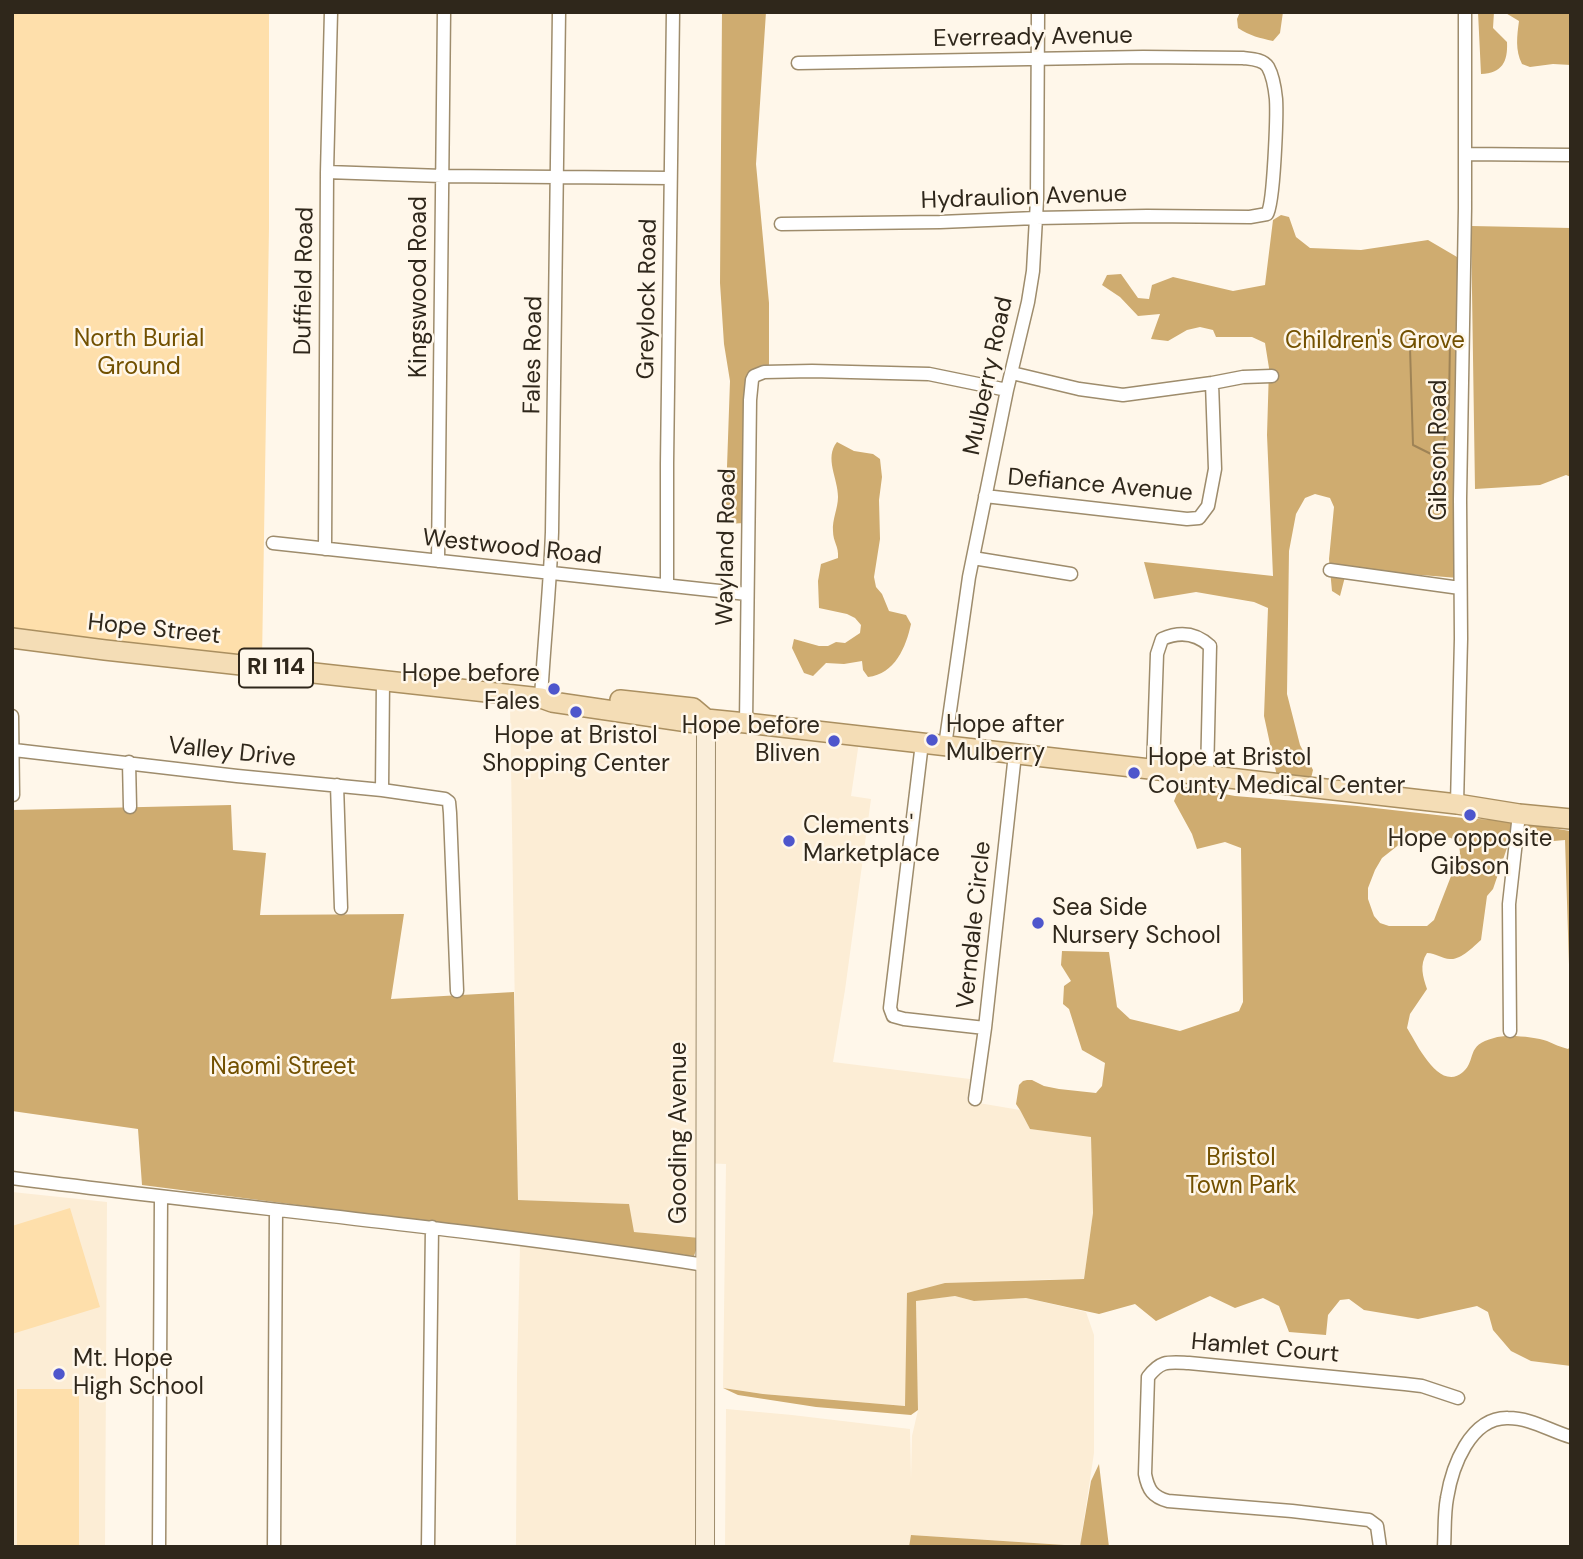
<!DOCTYPE html>
<style>
body{margin:0}
#map{position:relative;width:1583px;height:1559px;overflow:hidden;background:#fff7ea;font-family:"DM Sans",sans-serif}
canvas{display:block}
.frame{position:absolute;inset:0;border:14px solid #2f271b;pointer-events:none}
</style>
<div id="map">
<canvas width="1583" height="1559"></canvas>
<div class="frame"></div>
</div>
<script>
const ctx = document.querySelector('canvas').getContext('2d');
ctx.lineJoin = 'round';
function fillPath(path, color) { ctx.fillStyle = color; ctx.fill(path, 'evenodd'); }
function strokePath(path, color, width, dash) { ctx.strokeStyle = color; ctx.lineWidth = width; ctx.lineCap = dash ? 'butt' : 'round'; ctx.setLineDash(dash || []); ctx.stroke(path); }
function drawText(font, color, halo, rows, align = 'center') {
  ctx.font = font + ' "DM Sans",sans-serif'; ctx.lineWidth = 5; ctx.setLineDash([]); ctx.textBaseline = 'middle'; ctx.strokeStyle = halo; ctx.fillStyle = color; for (const [text, x, y, turn = 0] of rows) {
    ctx.save(); ctx.translate(x, y); ctx.rotate((+turn || 0) * Math.PI / 180); ctx.textAlign = isNaN(turn) ? turn : align; if (halo) ctx.strokeText(text, 0, 0); ctx.fillText(text, 0, 0); ctx.restore();
  }
}
const built = new Path2D(`
 M510 704 689 729 859 742 851 796 871 799 845 990 833 1062 970 1079 967 1101 1020 1110 1030 1129 1091 1136 1093 1213 1084 1279 1026 1280 908 1293 906 1406 763 1394 723 1388 726 1164 700 1163V1238L633 1232 628 1204 518 1200Z
 M12 1192 107 1202 105 1547H12Z
 M520 1246 700 1268 699 1547H516L517 1374Z
 M955 1296 974 1301 1026 1298 1086 1312 1094 1335V1453L1080 1546 912 1535 909 1547H725L726 1409 792 1415 910 1429 911 1479 912 1436 918 1410 916 1300Z`);
const green = new Path2D(`
 M12 12H269V228L262 660 12 628Z
 M70 1208 100 1307 12 1334V1226Z
 M17 1389H79V1547H17Z`);
const forest = new Path2D(`
 M722 12H766L756 164 769 303V367L749 372 745 523 725 524 730 381 724 344 720 283Z
 M1240 12H1283L1280 33 1273 41C1260 38 1250 36 1238 28L1237 19Z
 M1478 12H1494L1493 28 1507 42C1508 62 1502 73 1481 74Z
 M1504 12H1571V65L1553 64 1530 67 1522 64C1515 50 1517 36 1519 21Z
 M1281 215 1289 217 1296 237 1310 248 1361 250 1428 240 1457 257 1458 578 1347 569 1340 596 1332 591 1329 559 1334 507 1330 498 1315 494 1305 498 1296 514 1289 551 1287 694 1300 745 1313 770 1310 782 1278 781 1264 716 1268 608 1254 602 1196 592 1154 599 1144 562 1273 576 1267 435 1269 368 1265 343 1252 337H1216L1213 330 1200 327 1187 330 1168 341 1151 339 1160 314 1138 316 1120 297 1102 285 1107 275 1121 274 1138 298 1149 299 1152 285 1173 277 1233 291 1265 285 1273 220Z
 M1471 226 1571 228V477L1566 475 1540 485 1475 489Z
 M837 442 854 451 873 454 880 459 882 477 879 500 880 539 874 577 876 587 882 594 889 611 906 615 911 624C906 647 895 674 868 677L863 670 862 661 844 664 826 663 813 676 804 673 792 648 794 639 819 646H828L836 642 845 643 860 633 861 625 855 618 847 614 819 608 818 581 821 564 838 558C839 546 833 542 833 531 832 520 838 508 838 497 838 478 824 458 837 442Z
 M1180 786 1235 796 1357 806 1463 818 1511 821 1570 831 1571 1027 1565 840 1508 845 1493 889 1487 896 1481 940C1473 947 1461 960 1450 959 1442 959 1436 953 1427 953 1419 965 1423 977 1427 989L1410 1014 1407 1028C1416 1042 1439 1093 1463 1072 1477 1060 1465 1045 1494 1038 1506 1034 1535 1037 1547 1041 1554 1044 1560 1047 1568 1049L1571 1046V1366L1531 1361 1511 1351 1493 1330 1488 1312 1477 1306 1418 1319 1364 1310 1349 1299 1340 1300 1328 1315 1326 1335 1289 1332 1279 1306 1263 1298 1235 1308 1210 1296 1156 1321 1135 1304 1099 1314 1026 1298 974 1301 955 1296 916 1301 918 1410 911 1415 816 1407 738 1395 723 1388 763 1394 905 1406 907 1293 945 1283 1084 1279 1093 1213 1091 1137 1030 1129 1020 1110 1016 1104 1019 1085 1023 1081 1027 1080H1032L1044 1086 1059 1089 1096 1093 1102 1086 1105 1063 1082 1050 1069 1009 1063 1004 1064 986 1071 981 1061 965 1062 951 1109 952 1117 1007 1130 1019 1180 1031 1239 1011 1243 1002 1241 848 1225 842 1197 849 1192 834 1174 801ZM1415 832 1451 838 1459 843 1460 853 1434 920 1427 926H1389L1380 923 1374 916 1368 899V888L1375 870 1382 858Z
 M231 805 233 850 266 853 260 915 404 914 391 999 514 992 518 1200 629 1204 634 1232 700 1238 694 1256 142 1185 138 1129 12 1111V810Z
 M1099 1464 1109 1547H909L911 1535 1080 1546 1091 1481Z`);
const water = new Path2D(`
 M1445 335 1450 340 1449 405 1442 457 1433 455 1413 445 1410 348 1415 341Z`);
const street = new Path2D(`
 M1465 154 1571 155
 M327 172 442 176 670 178
 M781 224 940 222 1036 218 1147 216 1250 217 1267 214C1274 204 1277 115 1276 99 1275 89 1273 76 1268 67 1263 59 1251 59 1243 58L1143 57 798 63
 M1012 373 1079 389 1123 395 1212 383 1243 377 1272 376
 M985 496 1187 519 1199 518 1208 506 1215 469 1212 383
 M273 543 747 594
 M325 549 327 172 331 12
 M973 558 1071 574
 M438 561 444 12
 M1330 570 1460 588
 M667 585V463L673 12
 M541 698C544 643 550 588 552 532L559 12
 M12 716 13 795
 M746 723 750 400 752 380 754 376 764 372 812 371 929 374 1007 390
 M922 743 890 1008 893 1016 904 1019 985 1028
 M945 746 969 577 1007 390 1028 302 1033 271 1037 200 1038 12
 M14 750 237 776 382 790 445 799 449 802 450 813 457 991
 M129 762 130 807
 M1153 770 1157 654 1162 639C1180 631 1196 633 1210 646L1207 777
 M337 785 341 908
 M382 790 383 680
 M1457 804 1461 639 1460 499 1465 208V12
 M1510 1031 1509 904 1519 814
 M975 1099 985 1028 1015 754
 M12 1178C243 1208 475 1229 705 1265
 M159 1547 161 1197
 M274 1547 276 1210
 M428 1547 432 1227
 M1380 1547 1377 1526 1369 1520 1292 1511 1168 1501C1153 1497 1148 1490 1145 1474L1148 1377C1161 1360 1168 1362 1189 1363L1405 1384 1422 1386 1458 1398
 M1444 1547C1445 1530 1444 1514 1447 1498 1452 1467 1470 1417 1508 1418 1531 1418 1550 1431 1571 1437`);
const secondary = new Path2D(`
 M705 1547 706 719`);
const primary = new Path2D(`
 M12 638 105 650 541 698 552 702 695 723 706 719 746 723 1457 804 1519 814 1571 819
 M620 700 693 708 706 719`);
const markers = [
 [554,689,7,"#4e56cc"],
 [576,712,7,"#4e56cc"],
 [932,740,7,"#4e56cc"],
 [834,741,7,"#4e56cc"],
 [1134,773,7,"#4e56cc"],
 [1470,815,7,"#4e56cc"],
 [789,841,7,"#4e56cc"],
 [1038,923,7,"#4e56cc"],
 [59,1374,7,"#4e56cc"]
];
const shields = [
 [276,668,74]
];
const shieldNames = [
 ["RI 114",276,668]
];
const streetNames = [
 ["Everready Avenue",1033,38,-1],
 ["Hydraulion Avenue",1024,198,-2],
 ["Duffield Road",305,281,-89],
 ["Kingswood Road",420,287,-90],
 ["Greylock Road",648,299,-89],
 ["Fales Road",534,355,-89],
 ["Mulberry Road",989,376,-78],
 ["Gibson Road",1440,450,-90],
 ["Defiance Avenue",1100,486,5],
 ["Wayland Road",727,547,-89],
 ["Westwood Road",512,548,6],
 ["Hope Street",154,630,6],
 ["Valley Drive",232,753,6],
 ["Verndale Circle",975,925,-84],
 ["Gooding Avenue",680,1133,-90],
 ["Hamlet Court",1265,1349,5]
];
const parkNames = [
 ["North Burial",139,340],
 ["Ground",139,368],
 ["Children's Grove",1375,342],
 ["Naomi Street",283,1068],
 ["Bristol",1241,1159],
 ["Town Park",1241,1187]
];
const poiNames = [
 ["Hope before",540,675,"right"],
 ["Fales",540,703,"right"],
 ["Hope after",946,726],
 ["Mulberry",946,754],
 ["Hope before",820,727,"right"],
 ["Bliven",820,755,"right"],
 ["Hope at Bristol",576,737,"center"],
 ["Shopping Center",576,765,"center"],
 ["Hope at Bristol",1148,759],
 ["County Medical Center",1148,787],
 ["Clements'",803,827],
 ["Marketplace",803,855],
 ["Hope opposite",1470,840,"center"],
 ["Gibson",1470,868,"center"],
 ["Sea Side",1052,909],
 ["Nursery School",1052,937],
 ["Mt. Hope",73,1360],
 ["High School",73,1388]
];
fillPath(built, '#fcedd5');
fillPath(green, '#fedfab');
fillPath(forest, '#cfac70');
fillPath(water, '#ceab6f');
strokePath(water, '#9e8356', 2);
strokePath(street, '#9e8c6c', 15);
strokePath(secondary, '#9e8c6c', 20);
strokePath(primary, '#aa8f60', 22);
strokePath(street, '#fff', 12);
strokePath(secondary, '#faeeda', 18);
strokePath(primary, '#f4ddb6', 19);
for (const [x, y, r, color] of markers) { const dot = new Path2D(); dot.arc(x, y, r, 0, 2 * Math.PI); ctx.fillStyle = color; ctx.fill(dot); strokePath(dot, '#fff7ea', 2.5); }
for (const [x, y, w] of shields) { const box = new Path2D(); box.roundRect(x - w / 2, y - 19.5, w, 39, 5); ctx.fillStyle = '#fff7ea'; ctx.fill(box); strokePath(box, '#2f271b', 2); }
drawText('bold 23px', '#2f271b', null, shieldNames);
drawText('24px', '#2f271b', '#fff7ea', streetNames);
drawText('24px', '#725000', '#fff7ea', parkNames);
drawText('24px', '#2f271b', '#fff7ea', poiNames, 'left');
</script>
